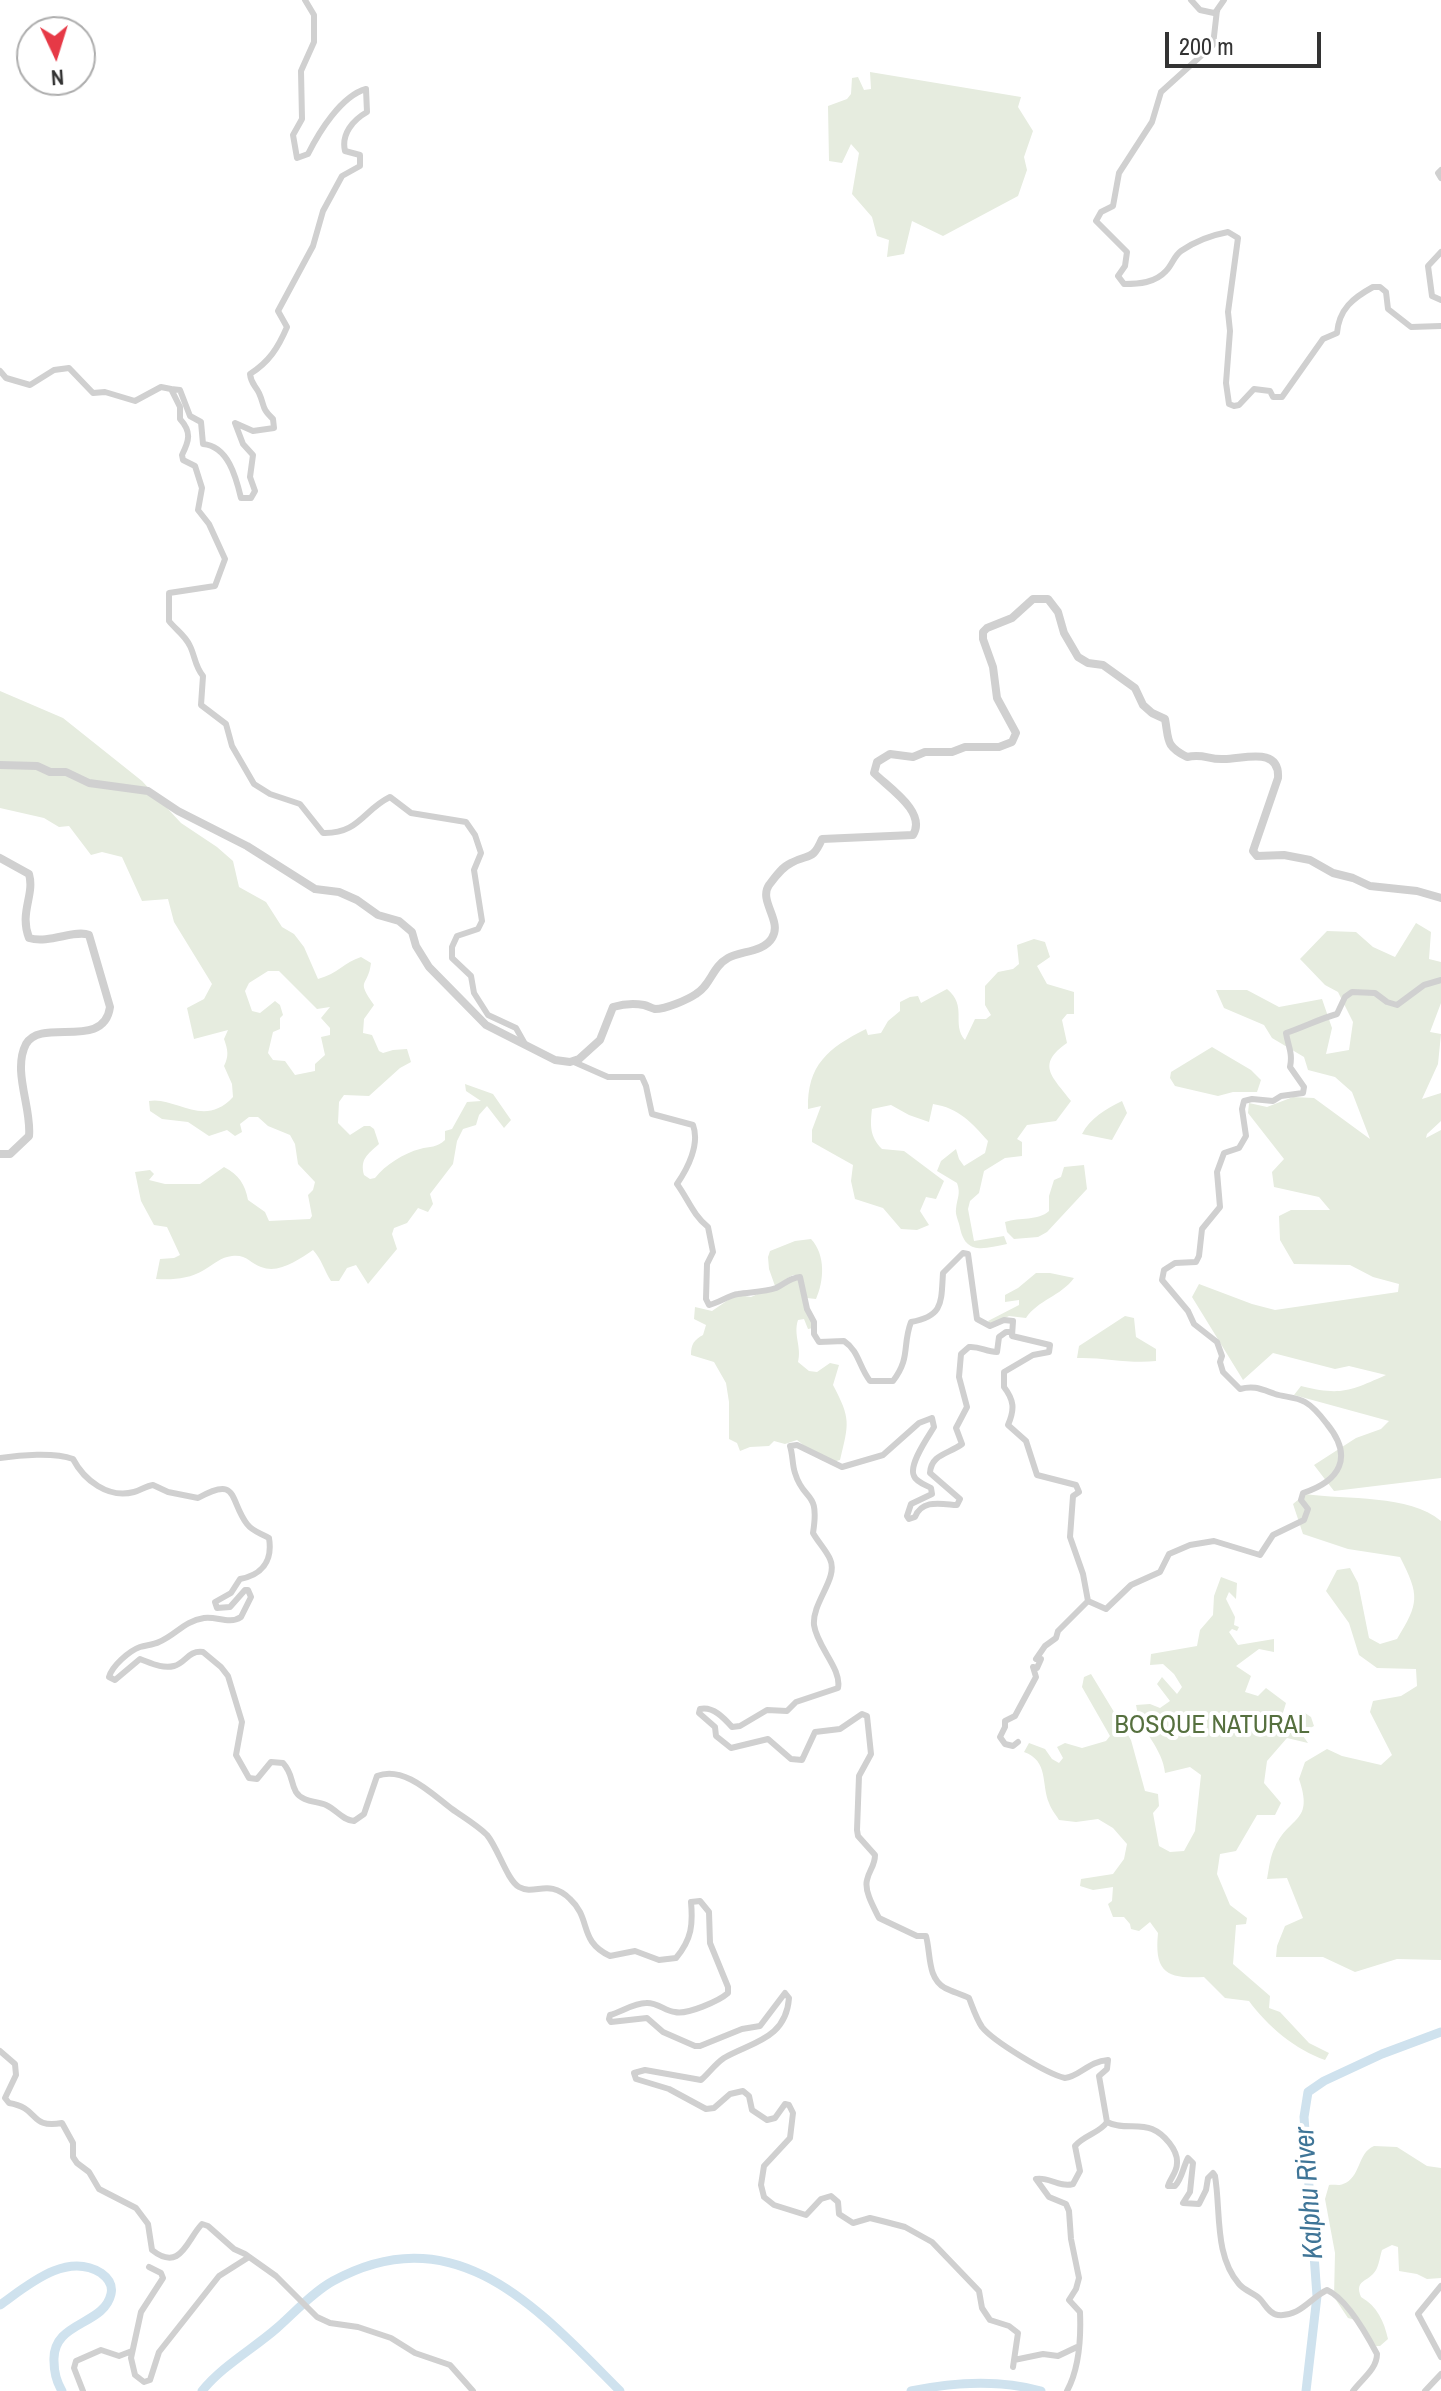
<!DOCTYPE html>
<style>
body{margin:0}
#map{position:relative;width:1441px;height:2391px;overflow:hidden;background:#fff;font-family:"Archivo Narrow",sans-serif}
canvas{display:block}
.north{position:absolute;left:16px;top:16px;width:80px;height:80px;box-sizing:border-box;background:#fff;border:2px solid #adadad;border-radius:50%;rotate:176deg;font-size:22px;font-weight:700;line-height:32px;text-align:center;color:#333}
.north::after{content:'';display:block;margin:auto;width:28px;height:36px;background:#e63946;clip-path:polygon(50% 0,100% 100%,50% 72%,0 100%)}
.scale{position:absolute;left:1165px;top:32px;width:156px;height:36px;box-sizing:border-box;border:4px solid #333;border-top:0;padding-left:10px;font-size:24px;line-height:28px;white-space:nowrap;color:#333;-webkit-text-stroke:6px #fff;paint-order:stroke}
</style>
<div id="map">
<canvas width="1441" height="2391"></canvas>
<div class="north">N</div>
<div class="scale">200 m</div>
</div>
<script>
const ctx = document.querySelector('canvas').getContext('2d');
ctx.lineJoin = 'round';
function fillPath(path, color) { ctx.fillStyle = color; ctx.fill(path, 'evenodd'); }
function strokePath(path, color, width, dash) { ctx.strokeStyle = color; ctx.lineWidth = width; ctx.lineCap = dash ? 'butt' : 'round'; ctx.setLineDash(dash || []); ctx.stroke(path); }
function drawText(font, color, halo, rows, align = 'center') {
  ctx.font = font + ' "Archivo Narrow",sans-serif'; ctx.lineWidth = 8; ctx.setLineDash([]); ctx.textBaseline = 'middle'; ctx.strokeStyle = halo; ctx.fillStyle = color; for (const [text, x, y, turn = 0] of rows) {
    ctx.save(); ctx.translate(x, y); ctx.rotate((+turn || 0) * Math.PI / 180); ctx.textAlign = isNaN(turn) ? turn : align; if (halo) ctx.strokeText(text, 0, 0); ctx.fillText(text, 0, 0); ctx.restore();
  }
}
const green = new Path2D(`
 M870 72 1021 97 1018 107 1033 131 1024 157 1027 170 1018 196 943 236 912 221 904 254 887 257 889 240 877 236 872 217 852 194 859 153 851 144 842 163 829 161 828 106 847 99 851 94 852 78 858 77 864 90 871 89Z
 M0 691 63 718 142 781 181 823 217 847 233 861 239 887 266 902 282 927 294 934 304 947 318 979C337 974 345 962 361 957L371 963C368 988 355 978 374 1005L364 1019 363 1033 372 1035 379 1051 383 1053 393 1050 407 1049 411 1062 400 1068 369 1096 344 1095 339 1102 338 1123 350 1135 364 1126H370L374 1129 379 1144C367 1155 360 1159 364 1175L370 1179 375 1178C385 1165 404 1153 420 1149 430 1146 437 1148 445 1140V1131L452 1129 467 1102 481 1101 466 1091 465 1084 493 1094 511 1120 504 1128 487 1106 479 1115 476 1125 463 1129 457 1141 453 1164 430 1194 433 1204 428 1212 418 1208 407 1223 394 1228 392 1234 397 1249 368 1284 356 1265 347 1268 339 1281H331C324 1270 322 1260 313 1250 298 1260 279 1274 261 1267 250 1263 246 1254 232 1256 221 1257 214 1264 204 1270 189 1279 173 1280 156 1279L160 1259 174 1258 180 1255 167 1227 154 1225 141 1201 135 1172 150 1170 154 1174 149 1180 165 1184H200L224 1167C239 1175 245 1184 248 1200L265 1212 269 1221 310 1219 312 1216 308 1195 313 1190 315 1182 298 1164 295 1144 290 1135 268 1126 258 1117H249L240 1124 242 1132 235 1136 227 1130 209 1136 188 1122 162 1119 150 1111 149 1101C175 1096 204 1129 233 1097L232 1084 224 1066C229 1056 228 1050 224 1039L228 1030 194 1039 187 1008 204 999 212 984 174 922 168 899 142 901 122 857 102 852 91 855 69 826 59 827 44 818 0 808ZM268 971H279L317 1009 330 1007 321 1018 330 1028V1035L321 1037 325 1055 315 1064V1071L295 1075 285 1061 273 1060 268 1053 273 1032 280 1029V1018L283 1015 280 1005 275 1001 260 1013 252 1011 245 991 249 983Z
 M1416 923 1431 932 1429 959 1441 962V1003L1430 1032 1441 1034 1438 1064 1422 1099 1441 1093V1121L1427 1134 1426 1138 1441 1130V1478L1334 1491 1314 1465 1356 1438 1381 1429 1389 1421 1294 1395 1301 1386C1341 1396 1350 1391 1386 1375L1349 1366 1335 1369 1273 1353 1243 1380 1192 1297 1199 1284 1252 1304 1275 1310 1398 1292 1399 1284 1373 1277 1350 1265 1294 1264 1280 1240 1279 1216 1291 1210H1330L1319 1197 1274 1187 1272 1172 1284 1159 1248 1113 1249 1103 1267 1107 1293 1097 1314 1098 1370 1139 1352 1092 1335 1077 1308 1070 1304 1057 1272 1038 1264 1025 1224 1008 1216 990H1247L1279 1007 1322 999 1332 1028 1326 1054 1349 1050 1353 1022 1338 992 1325 985 1300 959 1327 931 1356 932 1373 947 1395 957Z
 M1034 939 1045 942 1050 957 1037 966 1047 984 1074 992V1014H1067L1062 1020 1067 1043C1035 1065 1053 1077 1071 1101L1056 1121 1027 1125 1017 1139 1022 1142V1156L1005 1158 984 1171 979 1193 970 1201 968 1209 974 1241 1004 1236 1007 1244C985 1248 966 1256 960 1228 959 1222 955 1215 956 1209 957 1198 961 1194 957 1183L937 1171 941 1161 956 1149 959 1159 964 1166 985 1153 988 1141C972 1123 959 1108 933 1104L929 1122 909 1115 891 1105 872 1109C870 1126 870 1137 882 1149L904 1151 944 1181 936 1199 926 1197 920 1211 929 1225 917 1230 901 1229 883 1208 855 1199 851 1181 853 1165 812 1142V1130L821 1106 808 1109C807 1065 828 1048 866 1029L868 1035 881 1033 888 1021 900 1011V1002L910 997 918 996 921 1003 947 989C968 1006 951 1024 965 1040L975 1019H986L991 1015 985 1005V986L998 972 1013 969 1019 964 1017 945Z
 M1212 1047 1251 1070 1261 1080 1257 1092H1233L1218 1096 1175 1086 1170 1078 1171 1072Z
 M1122 1101 1127 1113 1112 1140 1082 1134C1090 1118 1106 1109 1122 1101Z
 M1084 1165 1087 1189 1047 1232 1038 1237 1014 1239 1007 1232 1005 1222C1020 1217 1038 1221 1049 1211V1196L1054 1180 1061 1177 1064 1167Z
 M811 1239C826 1255 824 1281 816 1299L807 1298 800 1275H793L775 1286 769 1269 768 1257 770 1251 795 1241Z
 M1036 1273H1050L1074 1278C1061 1296 1038 1300 1026 1318L1009 1316 991 1325 988 1321 1019 1305V1300L1005 1302V1295L1018 1288Z
 M788 1280H800L813 1328 808 1329 804 1319 798 1320C793 1335 802 1347 798 1362L809 1371 817 1372 830 1363 839 1365 833 1385C851 1419 849 1423 840 1460 818 1467 812 1451 797 1440L785 1444 774 1441 769 1446 750 1447 740 1451 737 1443 729 1439V1402L726 1383 714 1362 691 1355C691 1344 694 1340 703 1335L706 1325 694 1319 695 1307 712 1311 731 1298 739 1295 751 1297Z
 M1125 1316 1134 1318 1136 1337 1156 1349V1361C1129 1364 1103 1357 1077 1358L1079 1346Z
 M1305 1494C1347 1500 1409 1494 1441 1521V1960L1397 1959 1355 1972 1323 1957H1276L1277 1946 1285 1926 1303 1918 1287 1878 1267 1879C1269 1869 1270 1856 1275 1847 1290 1815 1314 1823 1299 1779L1305 1762 1327 1749 1342 1756 1381 1765 1392 1755 1370 1712 1373 1701 1401 1696 1417 1686 1416 1669 1377 1668 1359 1655 1349 1623 1326 1591 1337 1570 1350 1568 1358 1583 1369 1638 1380 1644 1397 1639C1419 1603 1420 1596 1400 1557L1348 1549 1303 1534 1293 1504Z
 M1221 1577 1237 1583 1236 1599 1229 1592 1226 1599 1235 1617 1234 1625 1239 1627 1237 1631 1232 1629 1229 1632 1238 1645 1274 1639V1652L1259 1649 1236 1666 1251 1676 1245 1692 1258 1696 1266 1688 1286 1703 1282 1716 1302 1711 1311 1717 1314 1726 1301 1733 1308 1743 1287 1738 1267 1761 1264 1783 1281 1803 1275 1815H1257L1236 1851 1220 1854 1217 1874 1230 1905 1247 1918 1246 1924 1236 1925 1233 1964 1270 1996 1269 2008 1280 2012 1309 2043 1329 2053 1325 2060C1296 2050 1267 2026 1249 2001L1225 1998 1204 1977C1167 1979 1154 1973 1158 1933L1150 1922 1139 1931 1131 1929 1130 1924 1124 1917H1113L1108 1904 1112 1901 1113 1887 1093 1890 1080 1886 1081 1879 1113 1874 1124 1859 1127 1844 1113 1828 1098 1819 1076 1822 1059 1820C1056 1815 1051 1809 1049 1803 1041 1784 1049 1761 1024 1752L1029 1743 1045 1749 1052 1759 1059 1763 1063 1758 1057 1747 1065 1743 1082 1748 1106 1741 1110 1736 1082 1687 1084 1677 1091 1674 1131 1740 1145 1791 1158 1794 1159 1806 1153 1813 1159 1846 1170 1852 1184 1851 1195 1831 1201 1775 1190 1767 1165 1773C1163 1748 1140 1731 1136 1705L1150 1704 1160 1708 1170 1701 1157 1684 1162 1677 1177 1694 1182 1687 1174 1674 1163 1664 1150 1665 1151 1654 1197 1646 1200 1630 1213 1615 1214 1596Z
 M1374 2146 1397 2147 1427 2166 1441 2168V2278L1427 2279 1417 2274 1399 2271 1398 2247 1392 2245 1382 2250C1380 2256 1379 2265 1376 2270 1368 2283 1354 2279 1361 2297 1377 2306 1384 2321 1388 2339L1380 2346H1376L1359 2321 1348 2318 1334 2297 1335 2253 1325 2199 1329 2185C1334 2184 1339 2186 1343 2184 1361 2178 1357 2153 1374 2146Z`);
const river = new Path2D(`
 M0 2305C27 2286 66 2251 101 2273 108 2278 113 2285 111 2294 104 2326 52 2321 54 2361 54 2372 56 2381 62 2391
 M202 2391C222 2366 253 2349 277 2328 294 2313 313 2292 333 2281 457 2213 540 2311 620 2391
 M911 2391C954 2382 998 2379 1041 2391
 M1306 2391 1317 2296 1304 2117 1308 2092 1324 2081 1382 2054 1441 2032`);
const minor = new Path2D(`
 M1191 0 1200 10 1214 13 1217 11
 M1224 0 1217 10 1213 45 1161 92 1152 122 1119 173 1113 206 1101 212 1096 221 1127 252 1125 266 1118 276 1124 284C1139 284 1155 283 1166 271 1172 265 1174 256 1181 251 1194 242 1212 235 1228 232L1238 238 1228 312 1230 331 1226 383 1229 404 1234 406 1239 405 1254 389 1270 391 1273 397H1282L1323 339 1337 333C1339 309 1353 298 1373 287H1380L1386 292 1388 309 1411 327 1441 326
 M1441 170 1438 173 1441 178
 M1441 252 1428 266 1432 296 1441 300
 M0 371 6 378 30 385 54 370 69 368 93 393 105 392 135 401 161 387 171 389 180 407V419C192 432 189 441 182 455L183 460 195 466 202 488 198 510 209 524 225 559 215 586 169 593V621C176 630 185 635 190 646 195 656 195 667 203 676L201 705 226 724 232 746 254 784 270 794 300 804 323 833C359 834 363 810 390 797L411 813 466 822 475 835 481 853 474 870 482 921 478 929 457 936 452 947V958L471 976 474 993 488 1015 516 1028 525 1044
 M171 389 180 390 190 416 201 422 203 444C228 446 236 477 241 498H251L255 491 250 477 253 455 243 444 235 423 253 431 274 428 273 419C261 408 265 406 259 393 255 385 251 384 250 374 269 362 278 348 287 327L278 311 313 246 323 211 342 176 360 166V155L345 151C341 134 353 120 367 112L366 89C341 96 319 132 308 154L297 158 293 135 302 119 301 71 314 42V15L305 0
 M574 1062 608 1077H642L646 1086 652 1114 693 1125C700 1144 688 1168 677 1184 688 1199 693 1215 708 1227L713 1252 707 1264 706 1299 709 1305C719 1303 729 1295 738 1294 750 1292 765 1292 776 1288 785 1284 789 1278 800 1277L807 1309 814 1322V1334L819 1342 844 1341C859 1351 859 1367 870 1381H893C911 1357 902 1346 911 1322 944 1316 941 1302 943 1273L963 1253 968 1254 977 1319 990 1326 1004 1320 1013 1321 1012 1336 1050 1345 1049 1352 1033 1355 1004 1372V1387C1014 1400 1015 1409 1008 1425L1026 1441 1037 1475 1076 1485 1079 1492 1073 1496 1070 1537 1083 1574 1088 1601 1058 1631 1056 1638 1045 1646 1036 1659H1041L1037 1668 1033 1667 1036 1677 1015 1716 1005 1721V1727L1000 1737 1005 1744 1013 1746 1018 1742
 M1012 1332H1006L999 1337 997 1352C986 1352 980 1346 969 1347L961 1354 959 1377 967 1407 956 1428 962 1444C949 1454 931 1454 930 1473L960 1499 957 1505C941 1504 922 1499 915 1517L909 1519 907 1516 911 1504 932 1494 931 1488C926 1485 916 1482 914 1476 908 1465 928 1437 934 1427L932 1418 919 1423 883 1455 842 1467 797 1445 790 1446C793 1455 792 1464 795 1473 804 1503 820 1489 813 1533 818 1542 826 1550 830 1559 839 1578 812 1602 814 1625 817 1647 842 1669 838 1688L796 1702 787 1711 767 1710 740 1726 732 1727C724 1718 713 1706 700 1709L699 1713 715 1727 716 1736 731 1748 768 1739 791 1759 802 1760 815 1732 840 1729 862 1714 867 1716 871 1754 859 1776 857 1830 858 1836 875 1855C875 1866 869 1870 867 1880 864 1891 874 1908 879 1918L917 1936H926C931 1954 927 1978 945 1988 953 1992 961 1994 969 1998 973 2008 976 2018 982 2027 993 2041 1047 2074 1065 2078 1079 2077 1089 2061 1108 2060L1107 2069 1099 2076 1107 2122C1122 2130 1138 2123 1152 2129 1164 2134 1178 2150 1177 2163 1177 2173 1170 2178 1168 2186H1175C1182 2179 1183 2167 1188 2158L1193 2163 1190 2192 1183 2203 1199 2204 1206 2190 1208 2178 1213 2173 1215 2176C1221 2211 1214 2255 1239 2284 1245 2291 1254 2293 1260 2299 1265 2304 1269 2314 1278 2315 1300 2317 1310 2298 1327 2290 1347 2299 1367 2335 1377 2354 1377 2369 1362 2379 1353 2391
 M0 1458C20 1455 54 1452 73 1459 84 1480 108 1499 134 1492 141 1490 146 1486 153 1485L168 1492 198 1498C239 1475 229 1500 247 1524 253 1532 261 1533 269 1538 273 1562 261 1575 240 1579L231 1593 215 1602 217 1608 230 1607 245 1590H248L251 1597 241 1617C229 1625 217 1616 204 1618 184 1621 176 1635 159 1642 153 1645 146 1645 140 1647 129 1651 112 1666 109 1677L115 1680 140 1659C151 1663 162 1669 174 1666 186 1663 188 1650 203 1652L221 1667 228 1676 242 1722 236 1755 249 1778 257 1779 271 1762 283 1763C293 1774 290 1781 296 1792 302 1802 317 1801 326 1805 337 1810 342 1820 354 1821L364 1814 377 1776C404 1765 433 1795 452 1809 463 1817 477 1825 487 1835 498 1848 507 1880 519 1887 535 1896 549 1878 570 1899 592 1919 578 1941 610 1956L635 1951 659 1960 676 1958C692 1939 693 1924 691 1902L700 1901 709 1912 710 1943 728 1987V1993C719 2001 687 2015 675 2012 665 2011 657 2002 646 2003 634 2003 621 2012 610 2015L609 2019 611 2022 647 2018 663 2032 695 2046H700L742 2029 760 2026 785 1993 789 1998C786 2039 752 2042 724 2058 715 2064 709 2073 701 2080L645 2070 634 2073 636 2079 669 2089 706 2109 714 2108 730 2094 743 2091 749 2096 752 2110 767 2120 775 2118 785 2104 789 2105 793 2113 790 2138 764 2166 761 2185 764 2197 774 2205 806 2215 821 2199 831 2196 838 2202 839 2214 853 2223 870 2218 886 2222 905 2227 932 2242 979 2291 982 2308 990 2320 1009 2326 1018 2333 1013 2367
 M1088 1601 1106 1609 1131 1585 1160 1572 1169 1554 1190 1545 1214 1541 1260 1555 1273 1535 1304 1520 1308 1509 1301 1500 1303 1493C1340 1481 1354 1457 1327 1424 1321 1416 1314 1407 1305 1402 1297 1397 1284 1397 1275 1394 1261 1389 1254 1385 1240 1389L1223 1372 1220 1362 1222 1356 1217 1342 1194 1324 1188 1311 1162 1280 1164 1270 1175 1263 1196 1262 1199 1256 1202 1229 1220 1207 1217 1172 1224 1153 1239 1148 1246 1136 1242 1109 1244 1101 1252 1099 1273 1101 1281 1096 1303 1093 1304 1087 1290 1067C1293 1053 1288 1046 1286 1033 1304 1027 1319 1019 1337 1014L1345 997 1352 992 1375 993 1387 1002 1397 1005 1424 985 1441 980
 M0 2051 15 2064 16 2075 5 2098 9 2103C40 2108 29 2129 62 2123L73 2143V2157L77 2163 89 2172 99 2189 136 2208 148 2224 152 2250C181 2273 187 2239 202 2224L208 2226 234 2249 245 2254 276 2276 317 2317 330 2323 358 2327 391 2338 415 2353 450 2365 473 2391
 M149 2267 161 2273 163 2278 141 2312 131 2358 135 2375 144 2382 150 2380 159 2352 208 2290 219 2276 249 2257
 M1441 2286 1418 2314 1441 2357
 M1014 2360 1043 2354 1058 2356 1077 2347
 M83 2391 74 2368 76 2361 101 2350 119 2356 132 2351
 M1067 2391C1079 2369 1081 2336 1080 2312L1069 2300 1076 2289 1079 2278 1071 2239 1069 2211 1066 2204 1049 2197 1036 2179C1048 2176 1059 2188 1073 2184L1080 2171 1075 2146C1084 2135 1100 2133 1107 2122
 M1425 2391 1441 2374`);
const tertiary = new Path2D(`
 M0 765 37 766 50 772H66L89 783 148 791 178 811 247 846 315 889 339 892 357 900 378 915 399 921 412 932 416 946 429 967 486 1025 555 1060 570 1062 579 1059 600 1040 613 1007C623 1004 634 1003 644 1005 648 1006 651 1008 655 1009 666 1009 687 1000 696 994 711 985 712 967 728 958 741 951 764 952 772 938 783 921 758 901 769 885 775 877 782 867 791 863 809 853 812 862 822 839L913 835C927 812 889 788 874 773L877 762 890 754 913 757 925 752H952L965 747H999L1012 742 1016 733 997 698 993 667 983 639V632L987 628 1012 618 1033 599H1048L1058 612 1064 633 1078 657 1088 663 1103 665 1135 688 1143 705 1152 713 1165 719C1169 740 1165 746 1187 757 1204 753 1208 760 1224 759 1244 759 1280 746 1278 778L1255 845 1253 851 1257 856 1284 855 1310 860 1333 873 1353 878 1370 886 1417 891 1441 898
 M0 858 29 874C35 895 19 912 29 938 49 944 76 929 89 935L110 1007C104 1051 41 1017 26 1044 12 1071 32 1108 29 1136L10 1154H0`);
const parkNames = [
 ["BOSQUE NATURAL",1212,1726]
];
const waterNames = [
 ["Kalphu River",1310,2193,-94]
];
fillPath(green, '#e6ecdf');
strokePath(river, '#cfe2ee', 9);
strokePath(minor, '#d0d0d0', 6);
strokePath(tertiary, '#d0d0d0', 8);
drawText('26px', '#56703f', '#fff', parkNames);
drawText('italic 28px', '#3f7597', '#fff', waterNames);
</script>
